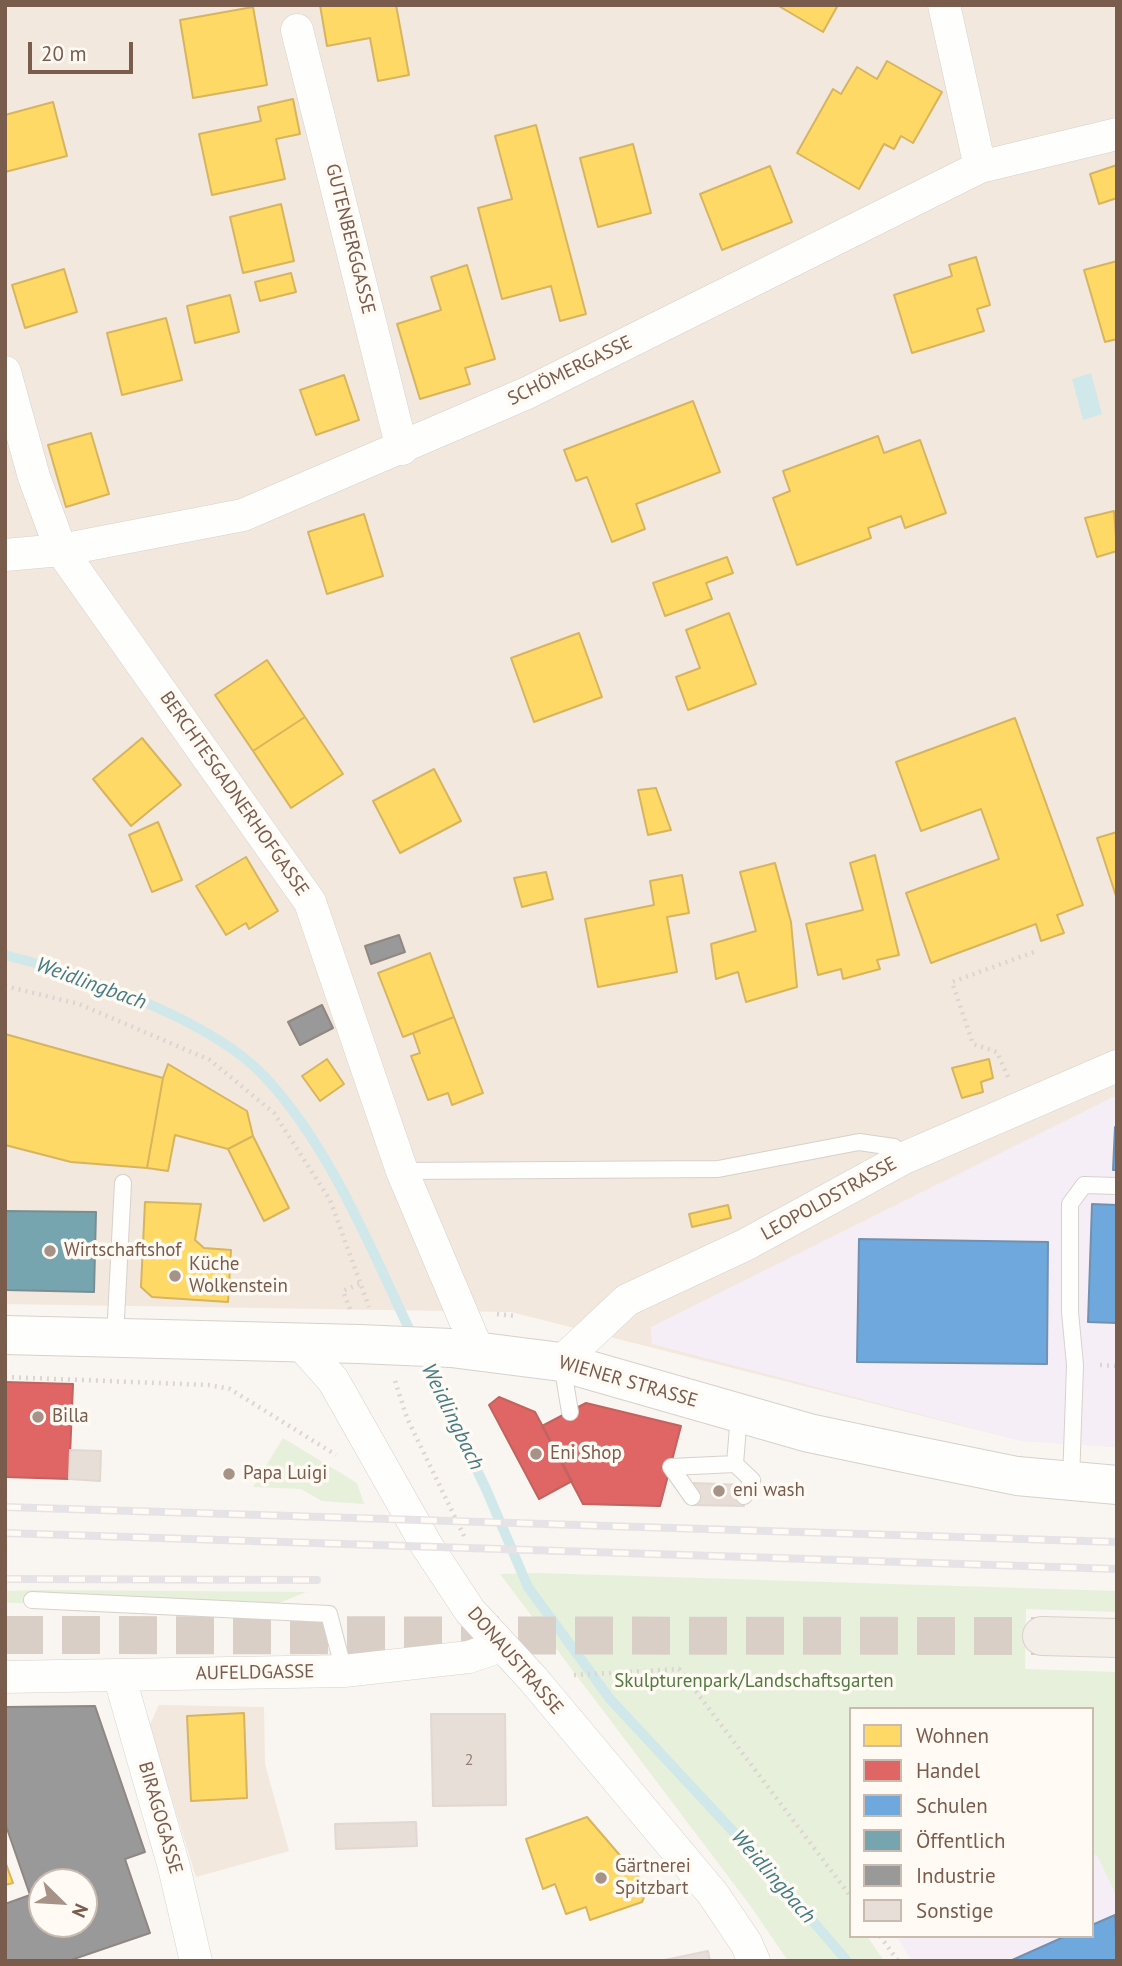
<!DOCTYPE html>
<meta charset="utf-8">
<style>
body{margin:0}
#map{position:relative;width:1122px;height:1966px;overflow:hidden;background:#f9f5f0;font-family:"PT Sans",sans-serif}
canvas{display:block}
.frame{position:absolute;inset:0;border:7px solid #7a5c4d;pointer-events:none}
.legend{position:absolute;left:849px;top:1707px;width:245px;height:231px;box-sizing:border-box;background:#fffaf3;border:2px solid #cabbb1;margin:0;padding:9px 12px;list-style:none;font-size:21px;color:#7a5c4d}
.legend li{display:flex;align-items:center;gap:14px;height:35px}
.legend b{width:35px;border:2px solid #cabbb1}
.north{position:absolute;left:28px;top:1868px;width:70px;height:70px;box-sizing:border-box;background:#fffaf3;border:2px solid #cabbb1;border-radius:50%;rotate:114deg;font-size:19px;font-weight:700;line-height:28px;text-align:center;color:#7a5c4d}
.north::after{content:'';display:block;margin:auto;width:24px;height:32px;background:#a69286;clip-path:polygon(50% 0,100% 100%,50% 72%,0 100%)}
.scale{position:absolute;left:28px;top:42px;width:105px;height:32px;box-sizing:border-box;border:4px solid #7a5c4d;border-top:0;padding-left:9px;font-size:21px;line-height:24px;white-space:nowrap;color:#7a5c4d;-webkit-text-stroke:5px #fffaf3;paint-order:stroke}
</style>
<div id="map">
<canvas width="1122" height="1966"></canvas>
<div class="frame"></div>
<ul class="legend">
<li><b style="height:19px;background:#ffd966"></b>Wohnen</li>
<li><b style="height:19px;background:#e06666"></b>Handel</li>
<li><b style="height:19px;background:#6fa8dc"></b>Schulen</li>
<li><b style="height:19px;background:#76a5af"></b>Öffentlich</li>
<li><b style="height:19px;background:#999"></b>Industrie</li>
<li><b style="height:19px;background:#e6ded7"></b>Sonstige</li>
</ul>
<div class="north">N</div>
<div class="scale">20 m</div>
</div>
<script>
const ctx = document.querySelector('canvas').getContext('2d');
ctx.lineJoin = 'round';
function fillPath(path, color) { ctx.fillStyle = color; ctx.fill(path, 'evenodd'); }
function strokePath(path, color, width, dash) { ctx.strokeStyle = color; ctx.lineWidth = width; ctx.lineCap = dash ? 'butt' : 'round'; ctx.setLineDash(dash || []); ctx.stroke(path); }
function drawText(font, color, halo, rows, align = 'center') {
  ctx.font = font + ' "PT Sans",sans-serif'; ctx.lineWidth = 7; ctx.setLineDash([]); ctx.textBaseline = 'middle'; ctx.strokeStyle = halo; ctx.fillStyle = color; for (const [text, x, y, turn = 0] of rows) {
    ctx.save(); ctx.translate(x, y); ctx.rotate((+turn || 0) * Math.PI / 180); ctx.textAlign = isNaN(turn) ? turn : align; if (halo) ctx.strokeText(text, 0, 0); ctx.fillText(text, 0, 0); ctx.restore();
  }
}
const residential = new Path2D(`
 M5 5H1117V1447L1022 1441 511 1312 5 1304Z
 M159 1705 264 1707 265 1764 289 1851 196 1877 149 1726Z`);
const education = new Path2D(`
 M1117 1095V1447L1022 1441 652 1344 651 1327Z
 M1097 1855 1117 1898V1961H912L896 1936H1092V1856Z`);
const green = new Path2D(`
 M283 1438 357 1483 364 1504 322 1501 301 1489 253 1487Z
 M538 1573 1117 1591V1612L1026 1609 1025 1669 1117 1672V1898L1097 1855 1092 1856V1709H851V1936H867L884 1961H788L752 1908 500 1574Z
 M5 1591 41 1590 306 1592 277 1604 5 1603Z`);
const water = new Path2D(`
 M1091 373 1102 414 1083 420 1072 379Z`);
const homes = new Path2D(`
 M320 5H396L409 75 378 81 370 38 327 46Z
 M777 5H838L823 32Z
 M253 7 267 85 193 98 180 20Z
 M887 61 942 92 913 143 901 136 894 149 884 144 859 189 797 153 833 89 841 94 857 67 877 79Z
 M293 99 300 134 276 139 285 179 212 195 199 134 261 121 258 107Z
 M53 102 67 156 5 172V115Z
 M536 125 586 314 560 321 551 286 502 299 478 208 512 199 495 136Z
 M633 144 651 213 598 227 580 158Z
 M1117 165V198L1099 204 1090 174Z
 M770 166 792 222 722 250 700 194Z
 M281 204 294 261 243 273 230 217Z
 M976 257 990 305 977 309 984 331 912 353 894 295 952 276 949 265Z
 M1117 261V339L1105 342 1084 270Z
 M467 265 495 359 465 368 470 384 420 399 397 324 441 310 431 277Z
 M64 269 77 312 25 328 12 285Z
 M291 273 296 292 260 301 255 282Z
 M230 295 239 332 195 343 187 306Z
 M166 318 182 380 122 395 107 333Z
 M344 375 359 420 316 435 300 390Z
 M693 401 720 472 636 504 645 529 612 542 587 477 576 481 564 450Z
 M91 433 109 494 66 507 48 445Z
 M878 436 884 453 920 440 946 513 905 528 901 516 868 528 871 538 797 565 773 498 790 491 783 471Z
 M1114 511 1117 551 1097 557 1085 518Z
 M364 514 383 576 327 594 308 532Z
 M727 557 733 573 706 583 712 599 665 616 653 583Z
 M729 613 756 684 688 710 676 677 700 668 686 630Z
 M579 633 602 697 534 722 511 658Z
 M267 660 305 717 253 751 215 695Z
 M305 717 343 774 291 808 253 751Z
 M1015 718 1083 905 1057 915 1064 933 1041 941 1036 924 931 963 906 893 999 859 981 809 921 831 896 762Z
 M142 738 181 785 131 826 93 779Z
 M434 769 461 821 400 853 373 801Z
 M656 788 671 830 648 835 638 790Z
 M158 822 182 880 152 892 129 835Z
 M1117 832V899L1097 838Z
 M875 855 899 955 877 960 880 969 843 979 841 969 818 975 806 924 863 910 850 863Z
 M246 857 278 911 249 929 246 923 226 935 196 886Z
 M775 863 791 922 797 987 746 1002 738 972 716 979 711 944 756 931 740 872Z
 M546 872 553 899 522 907 514 878Z
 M682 875 689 913 667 917 677 972 598 987 585 919 654 905 650 881Z
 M430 953 454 1017 403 1037 378 973Z
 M454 1017 483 1093 452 1105 448 1093 428 1100 411 1056 420 1053 413 1033Z
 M5 1034 163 1078 147 1168 71 1162 5 1145Z
 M327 1059 344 1084 320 1101 302 1076Z
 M989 1059 993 1078 981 1082 983 1092 962 1098 952 1068Z
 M168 1064 247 1111 253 1136 228 1149 175 1135 168 1171 147 1168 163 1078Z
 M253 1136 289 1208 264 1221 228 1149Z
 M145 1202 201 1204 195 1240 204 1248 231 1250 228 1302 152 1297 141 1287Z
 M728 1205 731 1218 692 1227 689 1214Z
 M244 1713 247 1798 191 1801 187 1716Z
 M587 1817 648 1888 642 1902 590 1920 586 1907 566 1914 555 1884 543 1889 526 1839Z
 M5 1861 13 1883 5 1885Z`);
const shops = new Path2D(`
 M5 1382 73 1384 69 1479 5 1477Z
 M499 1397 535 1412 572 1481 539 1499 489 1405Z
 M586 1403 681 1426 660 1506 583 1504 542 1426Z`);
const schools = new Path2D(`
 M1115 1127H1117V1170H1113Z
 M1092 1204 1117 1205V1323L1088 1322Z
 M859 1239 1048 1242 1047 1364 857 1362Z
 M1115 1915 1117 1961H1010L1066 1936H1092V1925Z`);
const public = new Path2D(`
 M5 1211 96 1212 94 1292 5 1290Z`);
const industry = new Path2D(`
 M399 935 405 952 371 964 365 946Z
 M322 1005 333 1028 300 1045 288 1022Z
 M95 1706 145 1852 125 1859 150 1933 68 1961H5V1904L30 1895 5 1823V1707ZM42 1882H84V1924H42Z`);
const stream = new Path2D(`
 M5 955C79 973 212 1020 264 1076 331 1147 372 1252 414 1339
 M421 1354 486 1489 528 1587 610 1699 769 1870 847 1961`);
const building = new Path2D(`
 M70 1450 101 1451 100 1481 69 1479Z
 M693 1483 745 1485 744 1506 692 1505Z
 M431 1714H505L506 1805 433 1806Z
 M416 1822 417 1846 336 1849 335 1824Z
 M708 1951 710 1961H660Z`);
const primaryTunnel = new Path2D(`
 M5 1635 1042 1636`);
const path = new Path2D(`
 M5 986 79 1004 210 1060 274 1113 330 1200 369 1307
 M1008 1077 997 1052 973 1044 952 982 1034 952
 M350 1309 343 1291 361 1283
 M497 1314 516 1316
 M1100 1365 1117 1366
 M5 1377 209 1385 230 1389 336 1455
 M395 1381 407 1418 464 1536
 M574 1675 679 1669 851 1897
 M880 1936 898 1961`);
const service = new Path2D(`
 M402 1171 718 1169 859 1142 894 1147 904 1158
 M115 1338 123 1183
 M562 1364 570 1412
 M735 1464 752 1480 744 1496
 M1071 1481 1075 1365 1070 1312V1204L1084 1185 1117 1186
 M692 1497 671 1467 735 1464 739 1414
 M32 1600 329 1614 344 1671`);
const minor = new Path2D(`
 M944 5 980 167
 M297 30 402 449
 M5 372 34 477 61 550 310 902 402 1171 478 1351
 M5 555 61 550 243 515 527 393 980 167 1117 134
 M301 1344 333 1380 427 1546 470 1611 533 1679 713 1894 746 1943 754 1961
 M561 1362 627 1300 745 1245 904 1158 1117 1066
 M119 1675 174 1867 196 1961
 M5 1677 344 1671 469 1657 501 1646`);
const tertiary = new Path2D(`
 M5 1335 359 1344
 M451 1348 561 1362 809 1433 909 1454 1017 1476 1117 1485`);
const primary = new Path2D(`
 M1042 1636 1117 1638`);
const rail = new Path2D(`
 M5 1507 1117 1542
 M5 1533 1117 1569
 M5 1579 317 1580`);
const tertiaryBridge = new Path2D(`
 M359 1344 451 1348`);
const markers = [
 [50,1251,7,"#a69286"],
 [175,1276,7,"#a69286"],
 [38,1417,7,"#a69286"],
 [536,1454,7,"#a69286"],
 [229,1474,7,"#a69286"],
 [719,1491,7,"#a69286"],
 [601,1878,7,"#a69286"]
];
const numberNames = [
 ["2",469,1760]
];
const streetNames = [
 ["GUTENBERGGASSE",350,239,76],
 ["SCHÖMERGASSE",570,371,-26],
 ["BERCHTESGADNERHOFGASSE",234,794,55],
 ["LEOPOLDSTRASSE",829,1199,-29],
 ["WIENER STRASSE",628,1382,16],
 ["DONAUSTRASSE",515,1661,49],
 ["AUFELDGASSE",255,1673,-1],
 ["BIRAGOGASSE",160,1818,74]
];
const poiNames = [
 ["Wirtschaftshof",64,1251],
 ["Küche",189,1265],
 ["Wolkenstein",189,1287],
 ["Billa",52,1417],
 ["Eni Shop",550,1454],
 ["Papa Luigi",243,1474],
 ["eni wash",733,1491],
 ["Gärtnerei",615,1867],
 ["Spitzbart",615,1889]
];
const parkNames = [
 ["Skulpturenpark/Landschaftsgarten",754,1682]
];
const waterNames = [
 ["Weidlingbach",91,984,20],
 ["Weidlingbach",452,1417,64],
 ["Weidlingbach",773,1877,49]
];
fillPath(residential, '#f2e8de');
fillPath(education, '#f6eef6');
fillPath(green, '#e7f0db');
fillPath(water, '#d0e8ea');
fillPath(homes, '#ffd966');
strokePath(homes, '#d7b45e', 2);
fillPath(shops, '#e06666');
strokePath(shops, '#c1635e', 2);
fillPath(schools, '#6fa8dc');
strokePath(schools, '#7291b1', 2);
fillPath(public, '#76a5af');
strokePath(public, '#778f92', 2);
fillPath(industry, '#999');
strokePath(industry, '#908782', 2);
strokePath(stream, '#d0e8ea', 10);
fillPath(building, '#e6ded7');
strokePath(building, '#e2d8d2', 2);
strokePath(primaryTunnel, '#d9cfc7', 38, [38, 19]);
strokePath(service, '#d7d1cb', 18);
strokePath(minor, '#d7d1cb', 33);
strokePath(tertiary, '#d7d1cb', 40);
strokePath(primary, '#dad1cc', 40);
strokePath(path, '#dcd5d0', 4.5, [2, 5]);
strokePath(service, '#fefefd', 16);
strokePath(minor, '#fefefd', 32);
strokePath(tertiary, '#fefefd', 38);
strokePath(primary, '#f3eee8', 38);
strokePath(rail, '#e6e3e7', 8);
strokePath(rail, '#fffaf3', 5, [16]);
strokePath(tertiaryBridge, '#d7d1cb', 40, []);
strokePath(tertiaryBridge, '#fefefd', 38);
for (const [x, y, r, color] of markers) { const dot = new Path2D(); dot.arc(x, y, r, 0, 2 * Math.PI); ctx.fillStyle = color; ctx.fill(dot); strokePath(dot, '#fffaf3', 2.5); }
drawText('16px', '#977e72', null, numberNames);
drawText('19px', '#7a5c4d', '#fffaf3', streetNames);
drawText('19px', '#7a5c4d', '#fffaf3', poiNames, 'left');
drawText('19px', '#537a41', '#fffaf3', parkNames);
drawText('italic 21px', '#437c86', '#fffaf3', waterNames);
</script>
